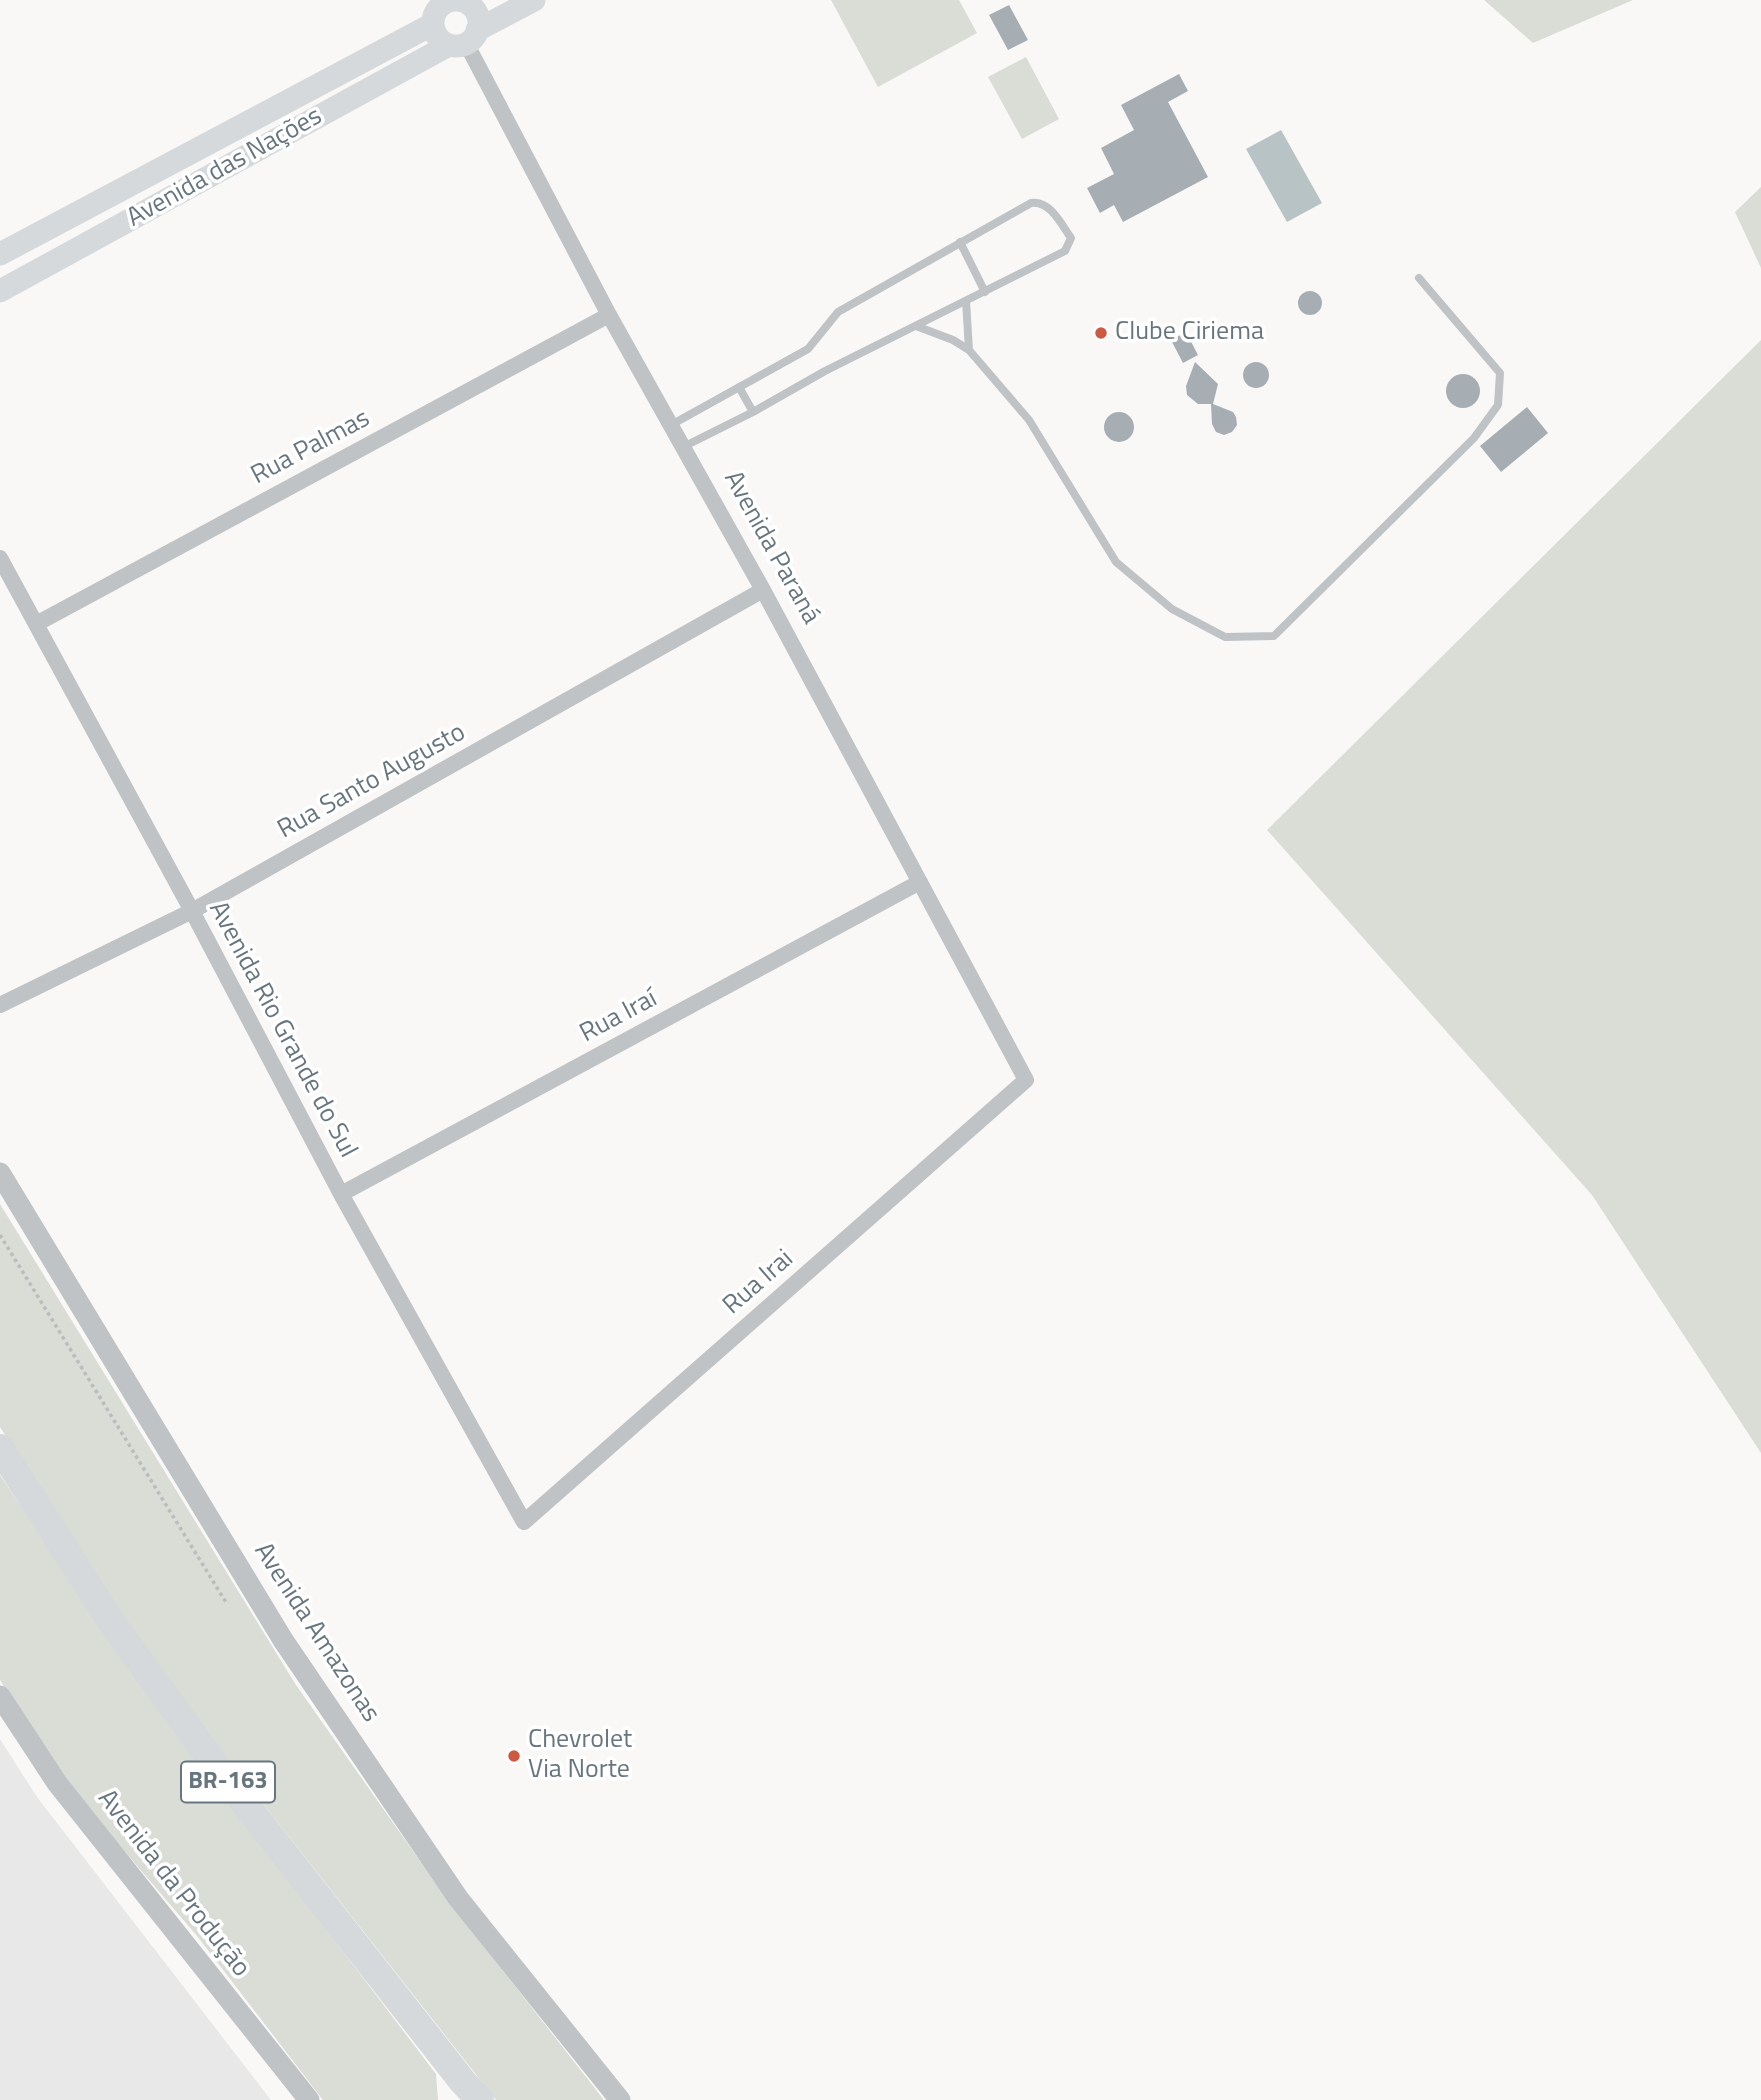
<!DOCTYPE html>
<meta charset="utf-8">
<style>
body{margin:0}
canvas{display:block;background:#f9f8f7}
</style>
<canvas width="1761" height="2100"></canvas>
<script>
const ctx = document.querySelector('canvas').getContext('2d');
ctx.lineJoin = 'round';
function fillPath(path, color) { ctx.fillStyle = color; ctx.fill(path, 'evenodd'); }
function strokePath(path, color, width, dash) { ctx.strokeStyle = color; ctx.lineWidth = width; ctx.lineCap = dash ? 'butt' : 'round'; ctx.setLineDash(dash || []); ctx.stroke(path); }
function drawText(font, color, halo, rows, align = 'center') {
  ctx.font = font + ' "Titillium Web",sans-serif'; ctx.lineWidth = 7; ctx.setLineDash([]); ctx.textBaseline = 'middle'; ctx.strokeStyle = halo; ctx.fillStyle = color; for (const [text, x, y, turn = 0] of rows) {
    ctx.save(); ctx.translate(x, y); ctx.rotate((+turn || 0) * Math.PI / 180); ctx.textAlign = isNaN(turn) ? turn : align; if (halo) ctx.strokeText(text, 0, 0); ctx.fillText(text, 0, 0); ctx.restore();
  }
}
const built = new Path2D(`
 M0 1739 37 1797 271 2100H0Z`);
const green = new Path2D(`
 M831 0H959L977 33 878 87Z
 M1484 0H1633L1533 43Z
 M1026 57 1059 119 1022 139 988 77Z
 M1761 187V268L1735 212Z
 M1761 340V1453L1592 1195 1267 830Z
 M0 1204 296 1685 446 1898 604 2100H496L231 1763 119 1613 0 1427Z
 M0 1475 130 1671 436 2074 438 2100H323L197 1936 62 1778 0 1680Z`);
const water = new Path2D(`
 M1281 130 1322 203 1287 222 1246 149Z`);
const building = new Path2D(`
 M1009 5 1028 40 1008 50 989 15Z
 M1179 74 1188 91 1168 102 1208 177 1123 222 1114 205 1100 213 1087 188 1114 174 1101 148 1134 130 1121 105Z
 M1298 303a12 12 0 1 1 24 0a12 12 0 1 1-24 0Z
 M1186 332 1198 355 1183 363 1171 340Z
 M1243 375a13 13 0 1 1 26 0a13 13 0 1 1-26 0Z
 M1195 362 1218 384 1213 404 1233 412 1236 417 1237 425 1232 432 1224 435 1216 432 1212 424 1211 404H1198L1187 395 1186 386Z
 M1446 391a17 17 0 1 1 34 0a17 17 0 1 1-34 0Z
 M1527 407 1548 433 1501 472 1480 446Z
 M1104 427a15 15 0 1 1 30 0a15 15 0 1 1-30 0Z`);
const path = new Path2D(`
 M0 1235 227 1604`);
const service = new Path2D(`
 M960 242 985 292
 M966 301 969 350
 M916 326 953 340 969 350 1029 420 1116 562 1172 609 1225 637 1274 636 1474 438 1498 405 1500 373 1419 278
 M739 387 753 412
 M671 425 808 349 838 312 1031 203C1050 200 1061 224 1071 238L1065 251 825 371 753 412 683 447`);
const minor = new Path2D(`
 M0 558 192 911 341 1194 524 1522 1026 1080 763 590 609 315 466 43
 M36 624 609 315
 M0 1005 192 911 763 590
 M341 1194 920 882`);
const tertiary = new Path2D(`
 M443 0 444 3
 M0 1173 283 1640 458 1898 620 2100
 M0 1696 57 1783 309 2100`);
const secondary = new Path2D(`
 M433 23a23 23 0 1 1 46 0a23 23 0 1 1-46 0Z
 M477 30 534 0
 M0 254 433 24
 M0 291 449 45`);
const trunk = new Path2D(`
 M0 1448 114 1626 221 1773 463 2082 480 2100`);
const markers = [
 [1101,333,7,"#cd5942"],
 [514,1756,7,"#cd5942"]
];
const shields = [
 [228,1782,94]
];
const shieldNames = [
 ["BR-163",228,1782]
];
const streetNames = [
 ["Avenida das Nações",225,168,-29],
 ["Rua Palmas",311,448,-28],
 ["Avenida Paraná",771,548,61],
 ["Rua Santo Augusto",372,782,-29],
 ["Rua Iraí",619,1017,-28],
 ["Avenida Rio Grande do Sul",282,1030,62],
 ["Rua Irai",759,1283,-41],
 ["Avenida Amazonas",316,1633,57],
 ["Avenida da Produção",173,1884,52]
];
const poiNames = [
 ["Clube Ciriema",1115,333],
 ["Chevrolet",528,1741],
 ["Via Norte",528,1771]
];
fillPath(built, '#e7e8e7');
fillPath(green, '#d9ddd6');
fillPath(water, '#b8c3c6');
fillPath(building, '#a6aeb3');
strokePath(path, '#b9bdbe', 3.5, [3.5, 3.5]);
strokePath(service, '#bfc3c6', 8);
strokePath(minor, '#bfc3c6', 16);
strokePath(tertiary, '#bfc3c6', 21);
strokePath(secondary, '#d5d9db', 23);
strokePath(trunk, '#d5d9db', 28);
for (const [x, y, r, color] of markers) { const dot = new Path2D(); dot.arc(x, y, r, 0, 2 * Math.PI); ctx.fillStyle = color; ctx.fill(dot); strokePath(dot, '#fff', 2.5); }
for (const [x, y, w] of shields) { const box = new Path2D(); box.roundRect(x - w / 2, y - 20.5, w, 41, 5); ctx.fillStyle = '#fff'; ctx.fill(box); strokePath(box, '#67767e', 2); }
drawText('bold 24px', '#67767e', null, shieldNames);
drawText('26px', '#67767e', '#fff', streetNames);
drawText('26px', '#67767e', '#fff', poiNames, 'left');
</script>
